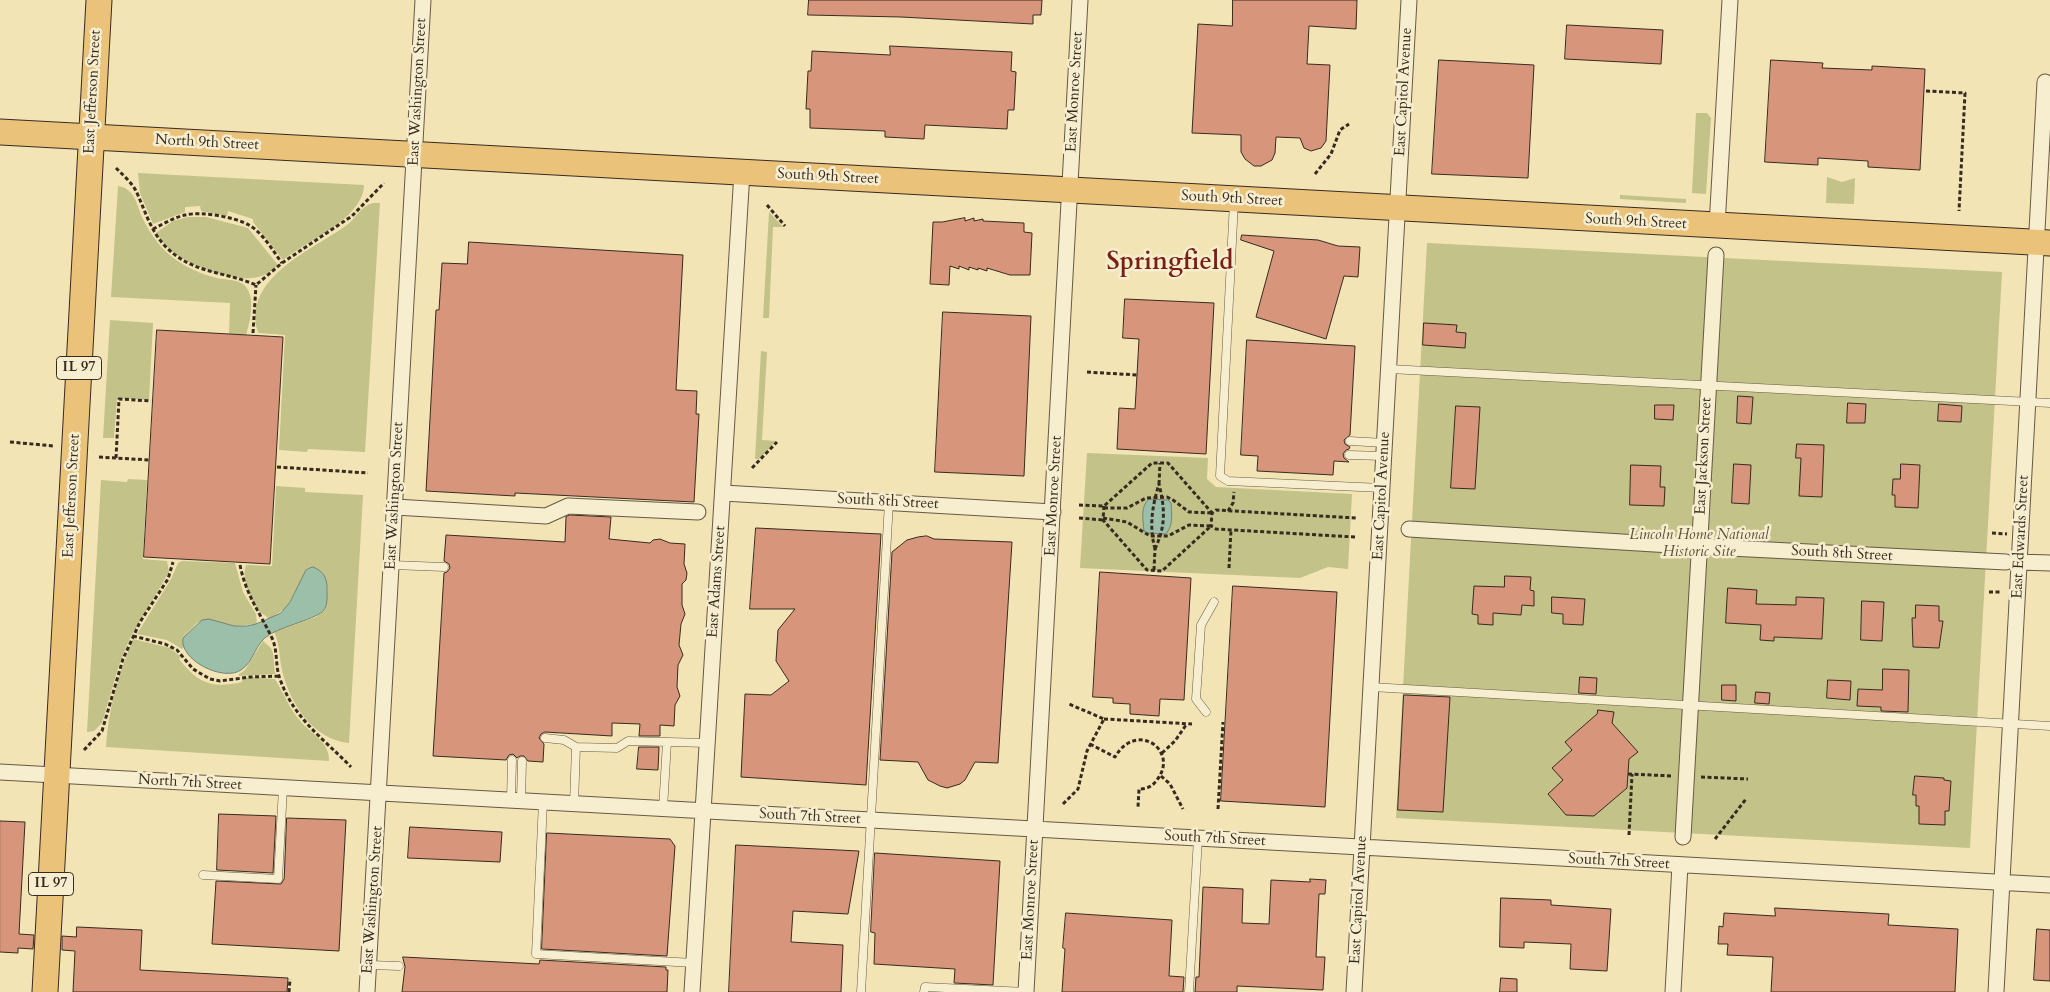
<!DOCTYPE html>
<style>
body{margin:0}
canvas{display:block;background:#f3e4b5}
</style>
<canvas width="2050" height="992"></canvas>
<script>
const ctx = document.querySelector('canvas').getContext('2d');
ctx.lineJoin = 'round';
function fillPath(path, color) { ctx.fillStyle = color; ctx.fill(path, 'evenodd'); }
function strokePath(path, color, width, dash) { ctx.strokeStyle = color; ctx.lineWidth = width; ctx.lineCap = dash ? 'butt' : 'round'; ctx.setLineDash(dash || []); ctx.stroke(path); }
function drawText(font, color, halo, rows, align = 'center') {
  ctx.font = font + ' Cardo,serif'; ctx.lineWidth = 5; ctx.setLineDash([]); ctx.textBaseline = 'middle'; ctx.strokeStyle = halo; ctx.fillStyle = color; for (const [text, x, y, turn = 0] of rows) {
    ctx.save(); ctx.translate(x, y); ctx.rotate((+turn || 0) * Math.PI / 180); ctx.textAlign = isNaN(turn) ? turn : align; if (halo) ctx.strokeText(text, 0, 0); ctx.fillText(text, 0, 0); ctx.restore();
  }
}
const green = new Path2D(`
 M1696 113H1707L1711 118 1706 194 1692 193Z
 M138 173 364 185C363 219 308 240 283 260L253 222V219L228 211 227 216 201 211 200 206 185 207V212L153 224 140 193Z
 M1827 177 1842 182 1855 178 1854 204 1826 203Z
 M118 186C135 189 136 203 142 217 146 226 152 235 158 243 172 261 196 273 217 278 225 280 236 279 243 284 257 295 250 322 246 335L229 334 230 303 111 297Z
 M1620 195 1686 199V203L1620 199Z
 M373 203H380L365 452 308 449 307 452 279 450 285 335 259 333 258 332C241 278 314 249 347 225 356 218 361 206 373 203Z
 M769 212 783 227H773L769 318H763Z
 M188 217H206L248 228 278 265C274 268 270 272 266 274 243 287 193 267 174 253 167 247 161 240 156 233L173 221Z
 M1427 243 2002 272 1970 848 1396 818Z
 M110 320 153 323 149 400 117 398 114 438H103Z
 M761 351 767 352 762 440 776 441 759 459H755Z
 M1087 453 1208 458 1207 479 1216 487 1352 494 1348 569 1328 567 1300 578 1080 568Z
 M128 479 147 480 143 559 167 561 169 572 130 638 119 665 102 723 94 731 87 732 101 480 127 482Z
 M276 486 305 488V492L363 495 349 743C313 740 289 702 282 670 279 657 280 644 274 632L316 617 325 610C328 594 332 568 308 568L286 608 269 619C266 615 263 615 259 611 250 599 241 579 246 565L272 566Z
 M182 561 235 563 243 592 256 614 257 624 234 626 205 619 197 623 182 638 184 647 182 649 167 640 137 634 171 579 178 563Z
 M133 639 170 648 181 657 179 659C198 683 211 689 242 682V679L250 677 275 679C285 695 289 709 302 723 313 735 330 743 329 761L106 747C108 709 119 674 133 639Z
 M263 641 271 648 273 653 275 674 239 676V674L245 670Z`);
const water = new Path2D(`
 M1149 499 1168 500 1171 503C1172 514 1173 526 1166 534L1148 533 1144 531C1143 520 1140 506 1149 499Z
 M313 567C323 571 327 577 327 588 327 594 328 604 324 610 319 618 280 627 269 635 255 643 254 662 241 670 223 682 179 660 183 638L202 620 209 619 234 626H247L256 624 281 613 290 602 306 570Z`);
const building = new Path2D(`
 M809 0H1042L1041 15H1033V24L901 17 808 15Z
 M1233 0H1357L1356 29 1309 26 1307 64 1330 65 1326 141 1321 148 1311 151 1304 148 1300 138 1276 137 1275 153 1272 160 1261 166H1254L1245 159 1241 152V135L1192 133 1198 24 1232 26Z
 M1567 25 1663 30 1661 64 1565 59Z
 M890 46 1012 52 1011 71 1016 72 1014 110H1008L1007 129 925 125 924 139 885 137V131L810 128V109H806L808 71H811L812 51 890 55Z
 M1439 60 1534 65 1528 178 1432 174Z
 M1771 60 1823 63 1822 68 1872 70V66L1925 69 1920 170 1868 167V161L1818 158V165L1765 162Z
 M965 218V221L974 218V221L983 219V221L1024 223V232L1032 233 1030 275H1010L987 268V271L978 268V270L969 267V270L959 266V269L950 266 949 285 930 284 933 222H942Z
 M1242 235 1318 240 1338 246 1360 247 1358 277 1344 276 1326 339 1256 317 1274 251 1241 240Z
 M469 242 683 255 676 390 697 391 696 414H699L694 502 515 493V496L426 491 436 310H439L442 263 467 264Z
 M1125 299 1214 303 1206 454 1117 449 1119 408 1135 409 1137 375 1139 339 1123 338Z
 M943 312 1031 316 1024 476 935 472Z
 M1424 323 1457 325 1456 332 1466 333 1465 348 1423 345Z
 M157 330 283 337 270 564 144 557Z
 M1247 340 1355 346 1350 435 1344 440 1345 444 1350 447 1349 449 1346 450 1343 454 1344 458 1349 462 1334 461 1333 475 1257 471 1258 456 1241 455Z
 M1738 396 1753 397 1751 424 1737 423Z
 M1848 403 1866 404 1865 423H1847Z
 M1939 404 1962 406 1961 422 1938 421Z
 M1655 405H1674L1673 420 1655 419Z
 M1456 406 1480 407 1475 489 1451 488Z
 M1797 444 1824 445 1822 497 1799 496 1801 458H1796Z
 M1734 464 1751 465 1749 504 1732 503Z
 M1901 464 1920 465 1918 508 1895 507V495H1892L1893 479H1900Z
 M1631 465 1661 466 1660 487H1665L1664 506 1630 505Z
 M570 515 611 517 609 539 650 543 653 540 660 539 670 543 685 544 684 564 687 573 686 580 682 584V605L685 614 681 624 679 645 683 655 678 665 677 687 680 696 675 705 674 726 660 725V736H639L640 724 612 723V736L545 732 541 734 539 738 544 744 543 762 528 761 524 756H520L517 758 513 754 509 755 506 760 433 756 444 573 447 572 450 568 449 564 444 561 446 535 565 542 566 517Z
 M756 528 881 534 866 785 741 777 745 694 771 695 789 681 776 661 778 630 795 609H750Z
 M927 536 934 539 1012 542 998 763 975 762 965 780 960 784 947 788 940 786 928 780 918 762 880 760 892 552 907 540 918 537Z
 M1100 572 1191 578 1184 700 1160 699 1159 716 1130 714V704L1113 703V698L1093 697Z
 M1505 576 1531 577 1530 590 1534 591V606L1522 605 1521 615 1493 613V625L1478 624V615L1472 614 1474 586 1504 587Z
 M1233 586 1337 592 1325 807 1221 801Z
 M1728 588 1757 590 1756 604 1796 605V597L1824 598 1822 639 1774 637V641L1760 640 1761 625 1726 623Z
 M1552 597 1585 599 1583 625 1563 624V614L1552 613Z
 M1862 601 1884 602 1882 641 1861 640Z
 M1916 605 1939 606V621H1943L1939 648 1913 647 1912 618H1915Z
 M1883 669 1909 670 1908 712 1881 711V707L1857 706 1858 689 1882 690Z
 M1580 677 1597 678 1596 694 1579 693Z
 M1828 680 1851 681 1850 700 1827 698Z
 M1722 685H1736V701L1722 700Z
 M1756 692 1770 693 1769 704 1755 703Z
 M1404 695 1450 697 1443 812 1398 810Z
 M1598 710 1614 712 1612 723 1638 752 1629 759 1627 788 1594 816 1566 815 1548 794 1563 780 1552 768 1572 750 1565 742 1597 714Z
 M639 747H659L658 770 637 769Z
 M1915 776 1944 778V780L1951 781 1949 811H1945V825L1919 824V806H1916V795H1913Z
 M219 814 276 816 273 873 217 870Z
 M287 818 346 820 339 951 212 944 216 881 281 884 284 879Z
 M0 821 25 822 19 934 34 935 33 949 18 948V953L0 952Z
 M410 827 502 832 500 862 408 858Z
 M547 833 670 839 675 846 667 956 542 949Z
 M736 845 859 851 848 914 793 911 791 942 843 945 841 992H729Z
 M875 853 1000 861 993 985 954 983 955 969 874 964 875 933 871 932Z
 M1310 879 1326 880 1325 894H1319L1316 957H1325L1323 990 1237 986V992H1195L1196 977H1199L1203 887 1243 889 1242 923 1269 924 1271 880 1310 882Z
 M1501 898 1551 900V905L1611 909 1607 971 1570 969 1571 944 1524 942V948L1500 947Z
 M1775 908 1889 914 1888 925 1958 929 1955 992H1771L1773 957 1727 955 1728 944H1718L1719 926 1723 927 1724 913 1775 916Z
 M1066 913 1172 920 1169 976 1184 977 1183 992H1062L1065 949 1063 948Z
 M77 927 142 930 140 970 288 978 287 992H73L75 951 62 950V936L76 937Z
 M2037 929 2050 930V981L2034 980Z
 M403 957 539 964 540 960 666 967V970H668L667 992H402L405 967Z
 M1501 978 1517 979V992H1500Z`);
const path = new Path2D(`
 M1926 91 1965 93 1959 211
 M116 168C123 175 132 183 136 191 145 210 150 230 165 246 192 274 224 271 256 285L282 263 352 216 384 183
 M1315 174 1331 154 1340 130 1349 124
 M767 205 785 226
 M153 229C163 224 173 218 185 215 201 211 235 217 249 225 263 233 273 251 282 263
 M253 333 256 285
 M1087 372 1137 375
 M10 442 54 446
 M99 457 149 460
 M116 458 119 399 151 401
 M277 467 368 473
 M752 468 777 442
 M1159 484 1160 463
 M1079 505 1104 506 1152 463H1168L1212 513
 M1104 506 1103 520 1147 570 1162 571 1211 526
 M1104 508H1127L1146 498 1167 497 1173 500 1189 512 1212 513
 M1228 511 1233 503 1234 492
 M1079 518 1103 520
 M1103 518 1127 522 1150 536H1168L1189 525 1211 526
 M1992 533 2007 534
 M1355 537 1216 529 1211 526 1212 513 1216 510 1356 518
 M240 565C246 595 259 611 272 638 278 651 275 666 280 679 294 719 323 738 351 767
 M1229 568 1231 530
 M1154 570 1155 549
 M1989 592H2002
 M133 636 165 644 177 650 193 669 210 679 220 681 250 677 279 676
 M1104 719 1192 724
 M1090 744 1115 757C1137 719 1181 752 1156 781 1152 787 1146 789 1139 789L1138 807
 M84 750 102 731 123 659 140 622 168 579 173 562
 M1162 753 1175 741 1186 725
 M1628 774 1673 776
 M1161 776 1170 784 1183 809
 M1701 777 1748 779
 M1063 804 1078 789 1087 751 1104 719 1069 704
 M1218 809 1223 722
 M1629 835 1632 774
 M1715 839 1746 799
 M289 992 290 979`);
const lane = new Path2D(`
 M1234 202 1220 476 1228 481 1382 488
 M1389 369 2050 403
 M1350 441 1385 443
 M1349 455 1384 456
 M392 565 444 567
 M1371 687 2050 726
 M1206 712 1196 699 1201 625 1214 602
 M545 738 564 740 576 747 617 748 628 741 708 743
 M511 800 512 760
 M521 800 522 761
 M543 802 536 954 694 963
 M574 804 576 747
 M663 809 667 742
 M203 875 278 879 283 788
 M369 965 399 966
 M861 992 889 502
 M924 992 925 987 1026 992
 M1189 992 1198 838`);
const street = new Path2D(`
 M1717 226 1730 0
 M723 493 1053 512
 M395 507 546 516 568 506 698 512
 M1409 529 1671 545 2006 562
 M2019 562 2050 563
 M0 772 2050 885
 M1683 837 1716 255
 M367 992 423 0
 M692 992C707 719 727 446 742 172
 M1026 992 1080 0
 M1354 992 1409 0
 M1673 992 1680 865
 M1996 992 2045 82`);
const primary = new Path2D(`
 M0 132 2050 243
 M45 992 99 0`);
const pathBridge = new Path2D(`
 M1155 549C1166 525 1165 509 1159 484
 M1155 549C1149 526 1152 507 1159 484`);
const shields = [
 [79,368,45],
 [51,884,45]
];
const shieldNames = [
 ["IL 97",79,368],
 ["IL 97",51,884]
];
const streetNames = [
 ["East Jefferson Street",93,92,-87],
 ["East Washington Street",418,92,-87],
 ["East Monroe Street",1075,92,-87],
 ["East Capitol Avenue",1404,92,-87],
 ["North 9th Street",207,143,3],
 ["South 9th Street",828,177,3],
 ["South 9th Street",1232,199,3],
 ["South 9th Street",1636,222,3],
 ["East Jackson Street",1704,456,-87],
 ["East Jefferson Street",72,496,-87],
 ["East Washington Street",395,496,-87],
 ["East Monroe Street",1054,496,-87],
 ["East Capitol Avenue",1382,496,-87],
 ["South 8th Street",888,502,3],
 ["East Edwards Street",2021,537,-87],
 ["South 8th Street",1842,554,3],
 ["East Adams Street",717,582,-86],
 ["North 7th Street",190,783,3],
 ["South 7th Street",810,817,3],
 ["South 7th Street",1215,839,3],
 ["South 7th Street",1619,862,3],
 ["East Washington Street",373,900,-86],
 ["East Monroe Street",1031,900,-87],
 ["East Capitol Avenue",1359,900,-87]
];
const parkNames = [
 ["Lincoln Home National",1699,536],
 ["Historic Site",1699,553]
];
const townNames = [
 ["Springfield",1170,263]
];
fillPath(green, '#c2c289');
fillPath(water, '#9cbfa9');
strokePath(water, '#748472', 1);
fillPath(building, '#d7957b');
strokePath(building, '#372b20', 1);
strokePath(lane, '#665945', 9);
strokePath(street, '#665945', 17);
strokePath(primary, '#372b20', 27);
strokePath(path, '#372b20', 3, [4, 2.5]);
strokePath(lane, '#f7edcf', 8);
strokePath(street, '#f7edcf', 15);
strokePath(primary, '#eac27a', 25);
strokePath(pathBridge, '#372b20', 3, [4, 2.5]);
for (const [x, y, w] of shields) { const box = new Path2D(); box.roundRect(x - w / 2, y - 11.5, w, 23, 4); ctx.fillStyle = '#f7edcf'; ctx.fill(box); strokePath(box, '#372b20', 1); }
drawText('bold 14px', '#372b20', null, shieldNames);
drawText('15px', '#372b20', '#f7edcf', streetNames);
drawText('italic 15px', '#5a513a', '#f7edcf', parkNames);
drawText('bold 25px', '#7a1f14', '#f7edcf', townNames);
</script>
